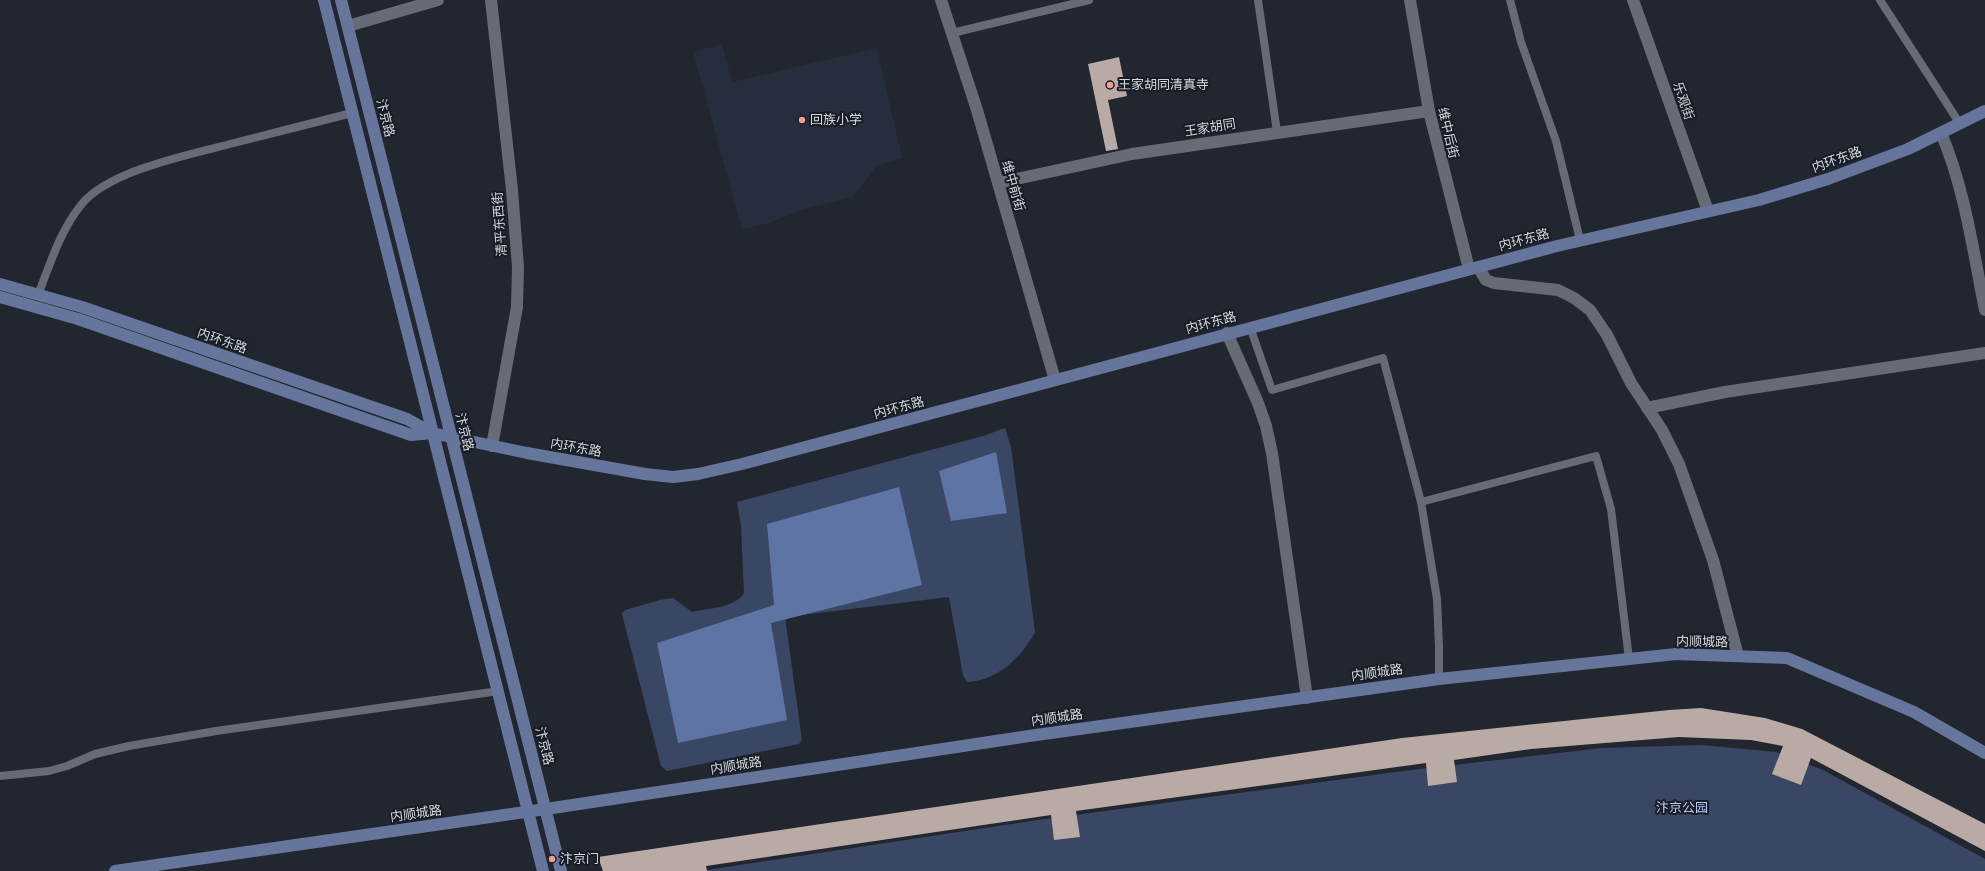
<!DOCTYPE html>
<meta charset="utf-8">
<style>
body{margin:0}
canvas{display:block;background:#21262f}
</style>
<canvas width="1985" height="871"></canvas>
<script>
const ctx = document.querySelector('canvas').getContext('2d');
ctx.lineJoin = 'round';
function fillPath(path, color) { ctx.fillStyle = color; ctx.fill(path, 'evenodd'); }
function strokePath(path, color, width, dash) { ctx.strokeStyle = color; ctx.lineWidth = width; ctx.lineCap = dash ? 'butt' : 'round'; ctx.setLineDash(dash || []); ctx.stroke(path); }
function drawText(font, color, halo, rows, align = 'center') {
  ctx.font = font + ' Quicksand,"Noto Sans SC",sans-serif'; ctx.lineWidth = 4; ctx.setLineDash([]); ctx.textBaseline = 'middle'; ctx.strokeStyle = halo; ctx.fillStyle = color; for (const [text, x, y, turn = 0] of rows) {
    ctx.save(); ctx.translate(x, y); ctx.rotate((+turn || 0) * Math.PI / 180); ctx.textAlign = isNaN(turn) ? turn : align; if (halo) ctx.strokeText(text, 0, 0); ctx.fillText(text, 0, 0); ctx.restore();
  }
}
const built = new Path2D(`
 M722 44 732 82 877 48 902 158 878 165 852 197 805 209 766 224 742 229 693 52Z`);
const green = new Path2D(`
 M1005 428 1011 447 1035 632C1022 657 997 681 967 682L963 675 949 597 785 617 802 740 799 744 667 771 661 766 622 614 625 610 660 600 673 598 692 612C709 608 735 608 744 593L741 526 737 502 983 436Z
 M1701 745 1776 752 1823 770 1985 859V871H700L1038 820 1411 770 1602 748Z`);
const water = new Path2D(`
 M996 452 1007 513 951 521 939 471Z
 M899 487 922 585 771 623 787 720 678 743 657 643 774 605 767 524Z`);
const building = new Path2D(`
 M1119 57 1127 96 1108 100 1118 149 1106 151 1088 64Z
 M1701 708 1765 718 1802 729 1985 824V851L1811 758 1801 785 1772 774 1783 746 1751 740 1679 737 1531 749 1454 760 1457 782 1428 786 1426 763 1076 811 1080 837 1054 840 1051 815 706 866 707 871H603L598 857 1402 738 1669 710Z`);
const lane = new Path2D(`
 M1258 0 1277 132
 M1510 0 1521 42 1556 141 1580 240
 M1880 0 1960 124
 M952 33 1089 0
 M38 295C50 264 60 231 81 205 109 170 192 154 234 143 273 133 313 123 352 113
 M1250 327 1272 390 1383 358 1421 502 1437 599 1439 646V679
 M1421 502 1596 456 1611 509 1629 659
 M0 776 49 771 67 766 95 754 129 746 216 731 499 691`);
const street = new Path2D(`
 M491 0 512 190 518 267 517 307 492 446
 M941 0 977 110 1055 380
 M1410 0 1429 111 1469 269
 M1633 0 1708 211
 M348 26 438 0
 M1941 133C1965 189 1973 251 1985 310
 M998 183 1132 154 1429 111
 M1478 267 1486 280 1494 283 1558 290 1574 298 1590 310 1607 335 1631 383 1662 430 1679 464 1713 560 1738 656
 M1227 333 1258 403 1266 426 1272 453 1307 698
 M1647 408 1725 392 1985 353`);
const secondary = new Path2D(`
 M324 0 543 871
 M341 0 561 871
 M0 284 82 307 407 419 432 433
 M0 297 78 319 411 435 432 433 527 453 645 474 673 477 698 474 742 464 1557 246 1759 200 1828 179 1908 149 1985 111
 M115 871 546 809 1029 736 1439 679 1676 654 1787 658 1914 712 1985 753`);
const markers = [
 [1110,85,4,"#f49e89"],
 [802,120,4,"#f49e89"],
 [552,859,4,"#f49e89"]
];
const poiNames = [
 ["王家胡同清真寺",1118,85],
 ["回族小学",810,120],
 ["汴京门",560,859]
];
const streetNames = [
 ["乐观街",1683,101,71],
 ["汴京路",385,118,76],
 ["王家胡同",1210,128,-9],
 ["维中后街",1448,133,77],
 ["内环东路",1837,160,-20],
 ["维中前街",1013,186,74],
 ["清平东西街",500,224,-94],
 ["内环东路",1524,240,-15],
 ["内环东路",1211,323,-15],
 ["内环东路",222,341,19],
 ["内环东路",899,408,-15],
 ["汴京路",464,432,76],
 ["内环东路",576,448,10],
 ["内顺城路",1702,642,1],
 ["内顺城路",1377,673,-8],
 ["内顺城路",1057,718,-8],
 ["汴京路",544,746,76],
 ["内顺城路",736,766,-9],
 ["内顺城路",416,814,-8]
];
const parkNames = [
 ["汴京公园",1682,808]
];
fillPath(built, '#262d3c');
fillPath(green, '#3a4764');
fillPath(water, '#5d74a5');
fillPath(building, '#b9aaa6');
strokePath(lane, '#666b76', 8);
strokePath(street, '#666b76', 12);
strokePath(secondary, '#65759b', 12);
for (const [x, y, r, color] of markers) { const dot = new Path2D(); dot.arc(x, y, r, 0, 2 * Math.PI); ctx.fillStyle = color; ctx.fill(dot); strokePath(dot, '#181c25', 1.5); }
drawText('13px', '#d5d8de', '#181c25', poiNames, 'left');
drawText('13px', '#d5d8de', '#181c25', streetNames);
drawText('13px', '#b8cefa', '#181c25', parkNames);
</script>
